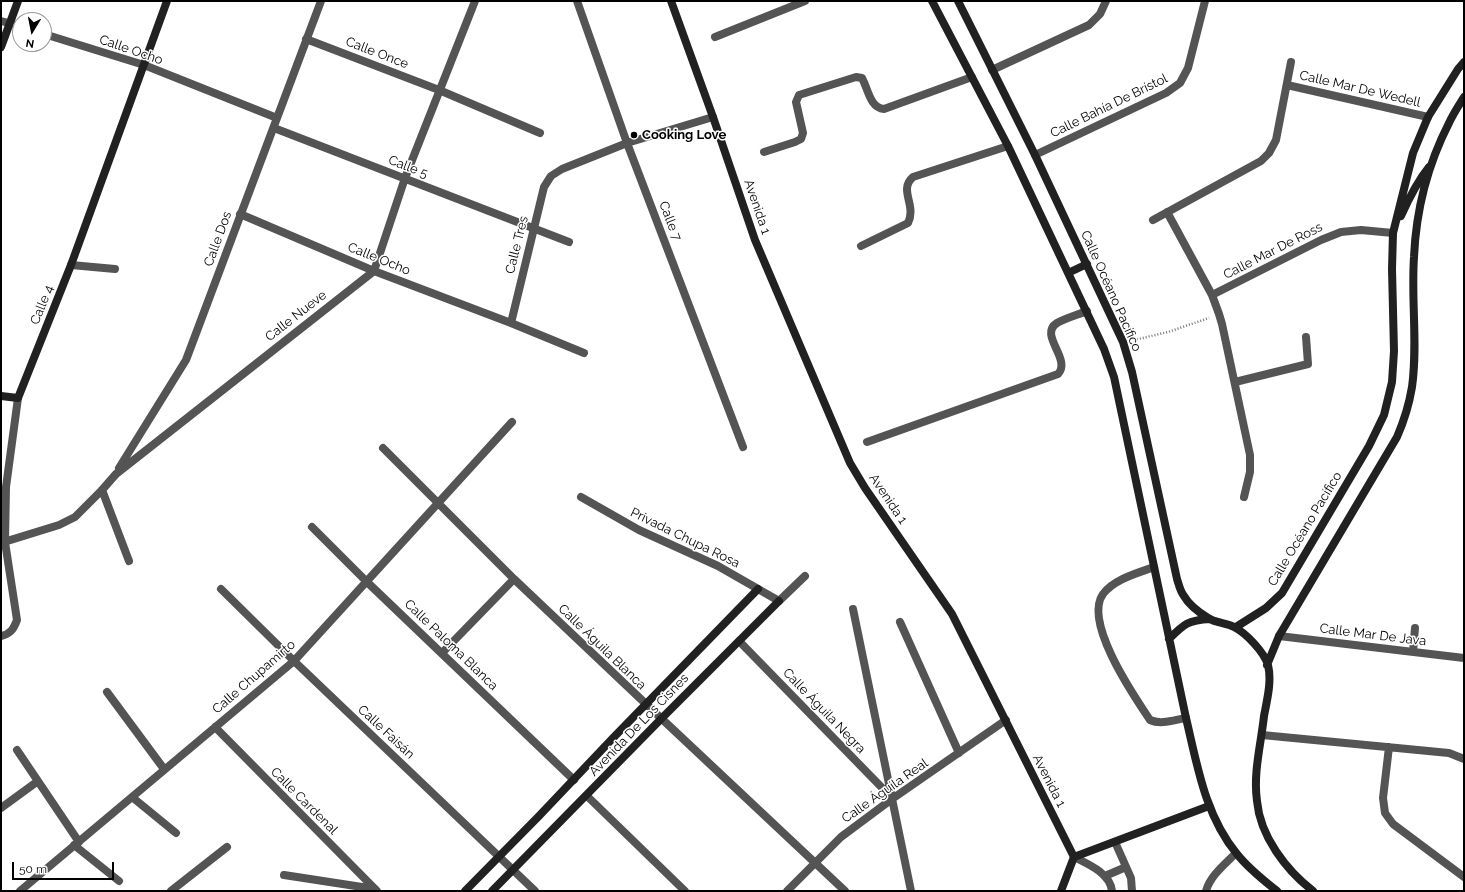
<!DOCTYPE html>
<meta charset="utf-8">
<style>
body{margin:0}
#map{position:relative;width:1465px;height:892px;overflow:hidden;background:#fff;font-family:Raleway,sans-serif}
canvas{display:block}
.frame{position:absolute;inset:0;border:2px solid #000;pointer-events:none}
.north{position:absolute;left:12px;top:12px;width:40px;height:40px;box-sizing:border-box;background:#fff;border:1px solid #999;border-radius:50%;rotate:190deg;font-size:11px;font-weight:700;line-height:16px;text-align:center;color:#000}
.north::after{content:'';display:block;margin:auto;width:14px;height:18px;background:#000;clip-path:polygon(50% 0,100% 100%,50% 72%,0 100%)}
.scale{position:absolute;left:12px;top:862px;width:102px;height:18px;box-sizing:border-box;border:2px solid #000;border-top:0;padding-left:5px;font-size:12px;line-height:14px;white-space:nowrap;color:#000;-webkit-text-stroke:3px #fff;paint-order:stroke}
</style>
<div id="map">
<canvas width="1465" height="892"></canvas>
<div class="frame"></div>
<div class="north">N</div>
<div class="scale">50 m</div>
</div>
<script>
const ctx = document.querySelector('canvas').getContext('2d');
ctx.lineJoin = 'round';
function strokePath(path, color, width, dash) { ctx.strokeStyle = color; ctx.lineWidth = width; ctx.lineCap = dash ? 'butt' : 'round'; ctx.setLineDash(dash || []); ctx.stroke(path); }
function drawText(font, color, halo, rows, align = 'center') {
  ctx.font = font + ' Raleway,sans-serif'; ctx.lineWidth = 3; ctx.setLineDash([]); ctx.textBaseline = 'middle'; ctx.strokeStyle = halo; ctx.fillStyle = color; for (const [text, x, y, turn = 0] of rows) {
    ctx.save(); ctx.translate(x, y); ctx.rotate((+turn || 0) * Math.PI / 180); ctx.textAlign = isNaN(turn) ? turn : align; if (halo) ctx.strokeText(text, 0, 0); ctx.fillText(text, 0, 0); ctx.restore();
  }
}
const path = new Path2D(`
 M1134 340 1168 332 1209 318`);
const lane = new Path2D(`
 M867 442 1058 374C1072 359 1038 335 1057 323 1066 318 1077 315 1087 311
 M1154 567C1138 573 1114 579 1103 594 1083 622 1134 696 1150 720 1161 725 1174 720 1186 718`);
const street = new Path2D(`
 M577 1 627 143 743 447
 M1 21 20 26
 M44 34 144 65 277 118
 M715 37 805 1
 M306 39 439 90 540 133
 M992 70 1089 25 1100 14 1106 1
 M1287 85 1428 117
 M274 128 569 242
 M764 152 795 142 801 139 803 133 796 102 799 95 856 77 862 78C868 89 870 108 884 109L972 77
 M1035 155 1166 93 1180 83 1188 68 1205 1
 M1167 212 1212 295 1219 314 1222 324 1250 455V472L1244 497
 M240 214 374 271 511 323 584 353
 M1153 220 1261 161 1269 153 1276 140 1291 62
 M861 246 908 223C917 205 898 190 913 177L1008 146
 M71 265 115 269
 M1212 295 1321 240 1341 232 1361 230 1393 233
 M511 323 544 187 551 176 562 169 627 143 713 117
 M1235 382 1308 364 1306 337
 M383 448 514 579 646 704 845 891
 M119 468 186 360 321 1
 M102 490 129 561
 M581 497 639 530 718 566 779 601 805 576
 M312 527 366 581 574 780
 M1 543 59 525 75 517 102 490 116 474 374 271 405 178 475 1
 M221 589 294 661 535 891
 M853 609 911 891
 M900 622 959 753
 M1 636C11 634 14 628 17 620L5 542 6 487 18 398
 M1279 636 1464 658
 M739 641 892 798
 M1413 652 1415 628
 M442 653 514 579
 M107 692 164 769
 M215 727 377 891
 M1262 735 1449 753 1464 759
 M1389 747 1383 798 1385 813 1393 824 1464 877
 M17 750 79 842
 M587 796 685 891
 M132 797 176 833
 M1 808 38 781
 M1115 842 1131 878 1132 891
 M74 845 119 881
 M1074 857C1088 864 1110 873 1112 891
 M284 875 375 889
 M1105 876 1126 867
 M20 891 294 661 512 422
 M171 891 227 847
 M787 891 841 837 892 799 1006 720
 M1206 891C1210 876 1225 864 1236 853`);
const secondary = new Path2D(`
 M671 1 713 117 755 240 850 463 865 488 952 614 1074 857
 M932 1 1008 146 1104 349 1114 377 1186 718C1197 764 1205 816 1237 854 1248 868 1263 880 1277 891
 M958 1 1035 155 1123 342 1132 372 1177 579C1179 585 1180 591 1184 596 1189 605 1200 613 1208 618 1216 623 1226 623 1234 627 1246 633 1264 652 1268 665 1272 681 1267 700 1264 716 1261 744 1253 773 1257 801 1260 836 1286 870 1313 891
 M1 47 18 1
 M1401 216C1409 198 1417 182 1429 167
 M1068 273 1087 264
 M1 396 18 398 71 265 167 1
 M1236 627 1266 608 1282 593 1369 446 1384 415 1392 382 1394 351 1392 269 1393 233 1413 153 1428 117 1458 69 1464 62
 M1169 639C1184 624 1188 620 1210 619
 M1267 665 1279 636 1397 437C1404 421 1409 405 1412 387 1418 344 1411 300 1414 257 1416 211 1428 164 1449 123 1453 114 1459 105 1464 97
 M1074 857 1209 806
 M465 891 539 816 613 738 758 589
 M492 891 661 719 779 601
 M1061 891 1074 857`);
const markers = [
 [634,135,4,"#000"]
];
const streetNames = [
 ["Calle Ocho",131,50,19],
 ["Calle Once",377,53,21],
 ["Calle Mar De Wedell",1360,89,13],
 ["Calle Bahía De Brístol",1109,106,-26],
 ["Calle 5",408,167,21],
 ["Avenida 1",757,207,71],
 ["Calle 7",670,221,69],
 ["Calle Dos",218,239,-70],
 ["Calle Tres",517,245,-76],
 ["Calle Mar De Ross",1273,251,-27],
 ["Calle Ocho",379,259,22],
 ["Calle Océano Pacífico",1111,291,66],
 ["Calle 4",42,305,-68],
 ["Calle Nueve",296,316,-38],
 ["Avenida 1",888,499,56],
 ["Calle Océano Pacífico",1305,529,-59],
 ["Privada Chupa Rosa",685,538,26],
 ["Calle Mar De Java",1373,635,7],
 ["Calle Paloma Blanca",451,645,44],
 ["Calle Águila Blanca",602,647,44],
 ["Calle Chupamirto",254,677,-41],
 ["Calle Águila Negra",824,711,46],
 ["Avenida De Los Cisnes",639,725,-46],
 ["Calle Faisán",386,732,43],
 ["Avenida 1",1049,781,63],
 ["Calle Águila Real",885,791,-35],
 ["Calle Cardenal",304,801,45]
];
const poiNames = [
 ["Cooking Love",642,135]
];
strokePath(path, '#767676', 2.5, [1, 2]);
strokePath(lane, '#545454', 8);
strokePath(street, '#545454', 8);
strokePath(secondary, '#212121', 8);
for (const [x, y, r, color] of markers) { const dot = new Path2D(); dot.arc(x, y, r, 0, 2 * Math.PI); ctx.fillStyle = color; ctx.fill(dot); strokePath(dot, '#fff', 1.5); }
drawText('13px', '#000', '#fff', streetNames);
drawText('bold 13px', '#000', '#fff', poiNames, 'left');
</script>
